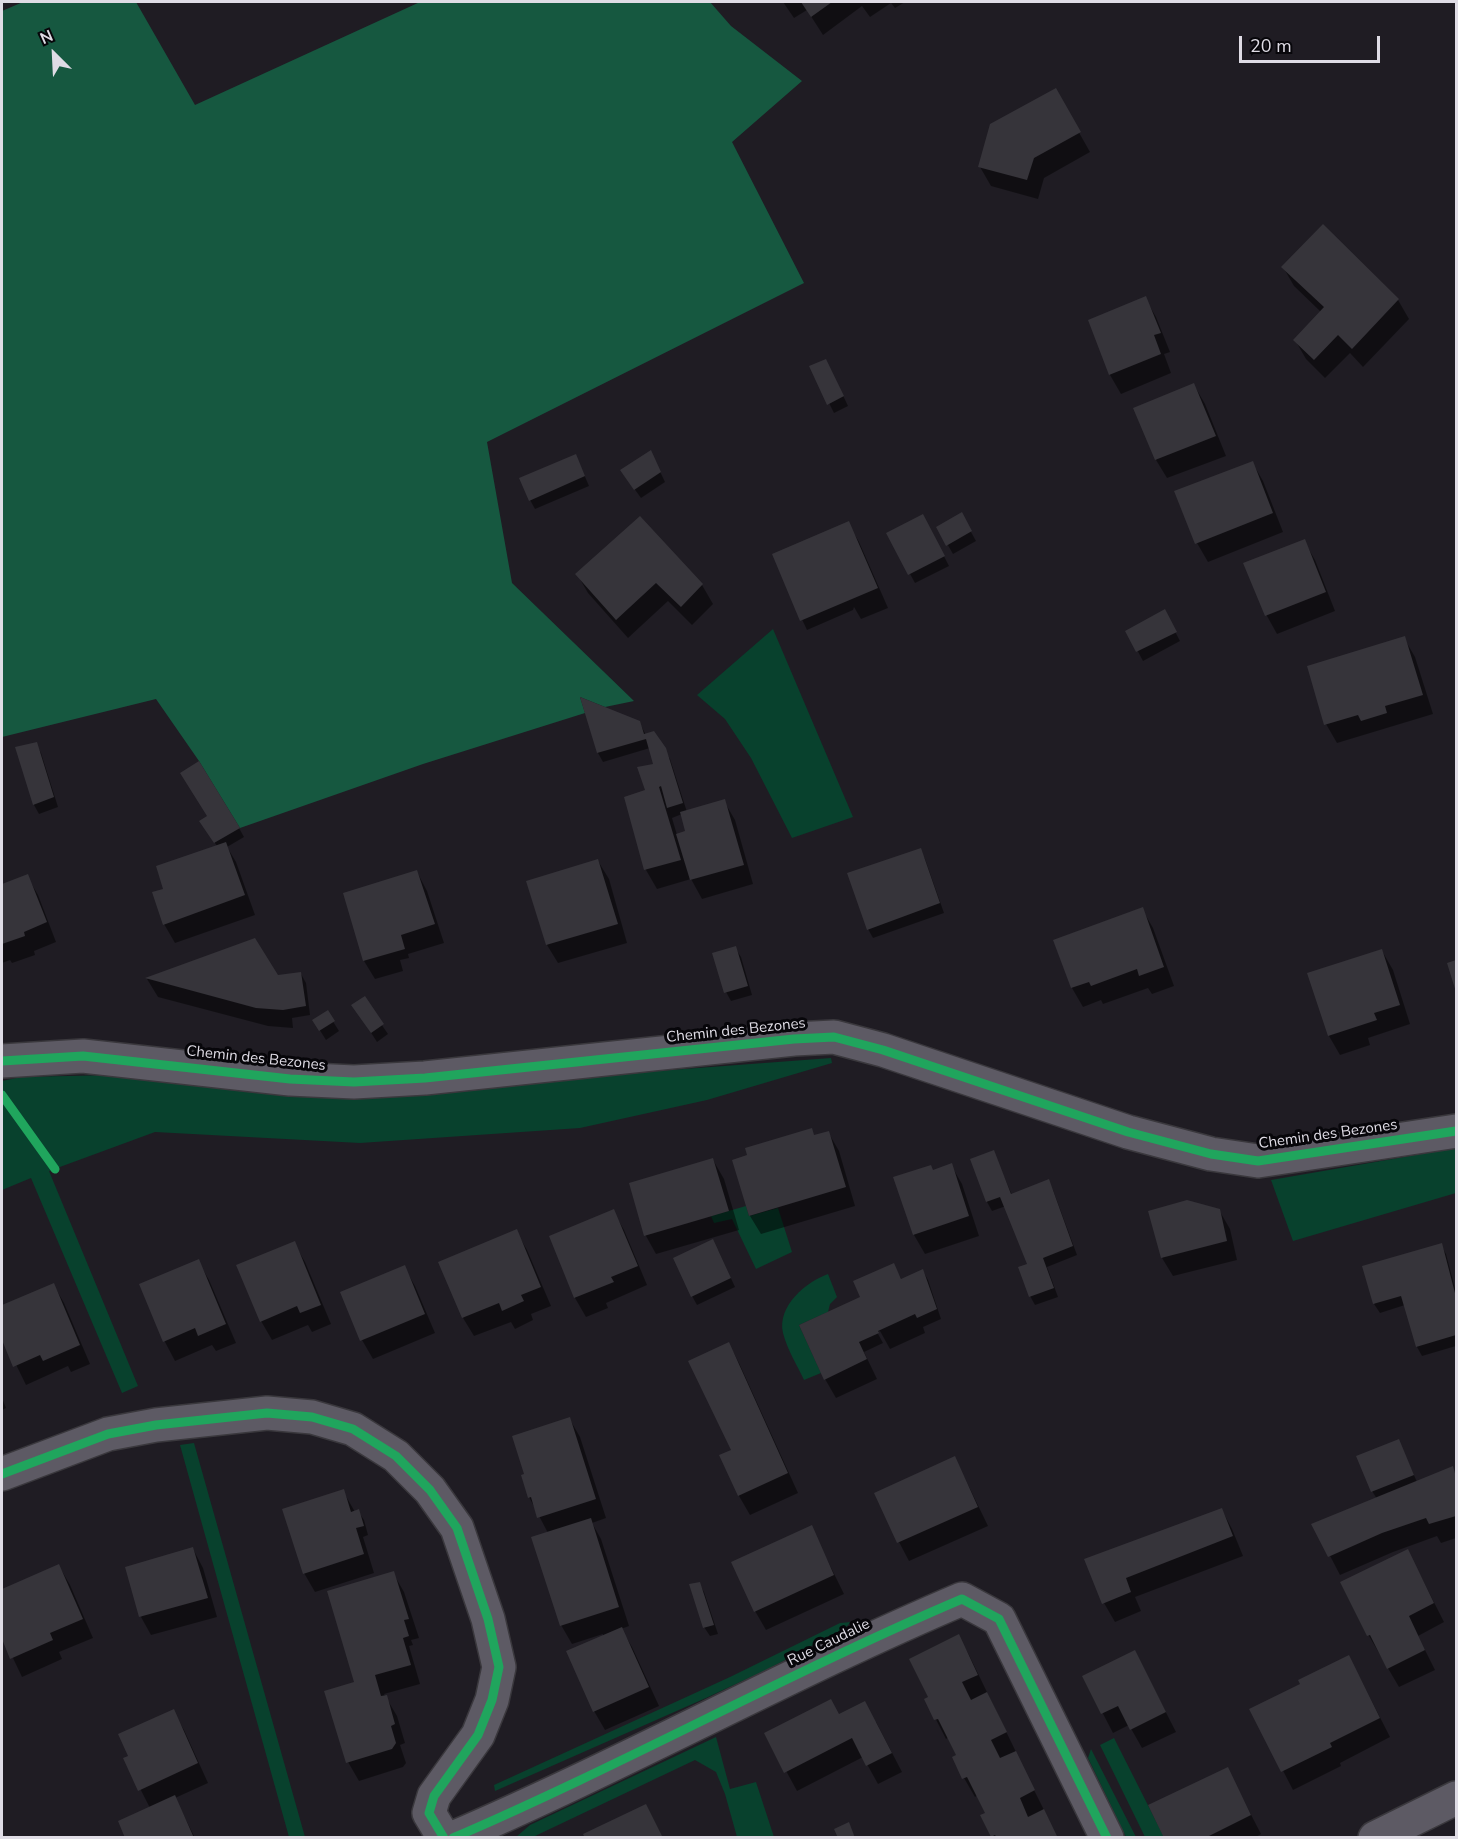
<!DOCTYPE html>
<style>
body{margin:0}
#map{position:relative;width:1458px;height:1839px;overflow:hidden;background:#1f1c23;font-family:"Nunito Sans",sans-serif}
canvas{display:block}
.frame{position:absolute;inset:0;border:3px solid #dfdce5;pointer-events:none}
.north{position:absolute;left:24px;top:24px;width:60px;height:60px;-webkit-text-stroke:4px #07060a;paint-order:stroke;rotate:336deg;font-size:16px;font-weight:700;line-height:24px;text-align:center;color:#dfdce5}
.north::after{content:'';display:block;margin:auto;width:21px;height:27px;background:#dfdce5;clip-path:polygon(50% 0,100% 100%,50% 72%,0 100%)}
.scale{position:absolute;left:1239px;top:36px;width:141px;height:27px;box-sizing:border-box;border:3px solid #dfdce5;border-top:0;padding-left:8px;font-size:18px;line-height:21px;white-space:nowrap;color:#dfdce5;-webkit-text-stroke:4px #07060a;paint-order:stroke}
</style>
<div id="map">
<canvas width="1458" height="1839"></canvas>
<div class="frame"></div>
<div class="north">N</div>
<div class="scale">20 m</div>
</div>
<script>
const ctx = document.querySelector('canvas').getContext('2d');
ctx.lineJoin = 'round';
function fillPath(path, color) { ctx.fillStyle = color; ctx.fill(path, 'evenodd'); }
function strokePath(path, color, width, dash) { ctx.strokeStyle = color; ctx.lineWidth = width; ctx.lineCap = dash ? 'butt' : 'round'; ctx.setLineDash(dash || []); ctx.stroke(path); }
function drawText(font, color, halo, rows, align = 'center') {
  ctx.font = font + ' "Nunito Sans",sans-serif'; ctx.lineWidth = 6; ctx.setLineDash([]); ctx.textBaseline = 'middle'; ctx.strokeStyle = halo; ctx.fillStyle = color; for (const [text, x, y, turn = 0] of rows) {
    ctx.save(); ctx.translate(x, y); ctx.rotate((+turn || 0) * Math.PI / 180); ctx.textAlign = isNaN(turn) ? turn : align; if (halo) ctx.strokeText(text, 0, 0); ctx.fillText(text, 0, 0); ctx.restore();
  }
}
const green = new Path2D(`
 M773 629 853 817 792 838 751 758 725 719 697 695Z
 M831 1058 832 1063 707 1100 580 1128 360 1143 155 1132 49 1171 138 1386 122 1393 31 1178 2 1190V1081L21 1077 114 1075 213 1087 420 1094 604 1075Z
 M1456 1148V1193L1293 1241 1271 1180Z
 M746 1206 749 1216 778 1208 792 1252 756 1269 732 1219 714 1223 711 1216Z
 M828 1274 837 1297 830 1304 828 1312 799 1325 821 1373 804 1380C797 1365 787 1349 783 1333 777 1306 806 1282 828 1274Z
 M194 1443 305 1837H289L180 1445Z
 M851 1622 845 1628 768 1669 706 1698 495 1791 494 1785 730 1677 840 1623Z
 M716 1737 730 1789 756 1782 774 1837H737L725 1794 716 1772 695 1760 533 1837H516L530 1825Z
 M1114 1738 1164 1837H1145L1100 1745Z
 M1091 1749 1136 1837H1126L1088 1758Z`);
const forest = new Path2D(`
 M23 2H136L195 105 420 2H710L731 26 802 81 732 142 804 283 487 442 512 583 634 701 605 707 580 697 585 713 423 764 240 828 199 761 156 699 2 737V11Z`);
const shadow = new Path2D(`
 M783 2H905L895 8 891 3 870 17 862 6 823 35 807 10 794 18Z
 M1055 90 1090 152 1044 178 1038 199 991 186 980 167Z
 M1283 267 1398 300 1409 319 1363 367 1350 353 1325 378 1306 359 1295 340 1321 312 1294 286Z
 M1145 298 1156 317 1170 352 1164 354 1171 373 1121 394 1110 375 1090 321Z
 M811 367 831 370 848 406 834 413Z
 M1194 385 1205 404 1226 456 1167 478 1156 460Z
 M655 461 665 482 641 498 628 480Z
 M1252 462 1263 481 1283 532 1208 562 1197 543Z
 M580 465 589 486 535 509 530 500Z
 M961 514 976 541 953 554 938 528Z
 M640 518 702 585 713 604 692 625 668 601 628 638 588 593 577 574Z
 M848 523 859 542 888 608 861 619 854 607 853 610 807 630 798 611Z
 M928 525 949 566 915 583 888 534Z
 M1304 541 1315 560 1335 611 1277 634 1267 616 1245 564Z
 M1169 620 1180 641 1143 661 1127 631Z
 M1404 638 1415 657 1433 714 1337 743 1326 724Z
 M582 700 639 722 646 735 664 749 670 759 687 812 724 801 735 820 753 884 702 899 691 879 657 889 646 870 626 798 647 791 655 765 650 748 603 762 598 753ZM682 814 687 832 677 835 672 818Z
 M36 744 41 753 58 807 39 814 34 805 17 748Z
 M209 816 239 828 244 837 227 847 236 862 255 915 175 943 164 924 165 890 217 846 206 830Z
 M920 850 925 859 944 913 873 938 868 929Z
 M598 861 609 879 627 943 558 963 547 945Z
 M417 872 427 891 444 943 408 954 409 958 400 960 403 971 375 979 364 961Z
 M27 876 38 895 56 942 34 951 35 955 12 963 10 960 2 963V886Z
 M1142 909 1153 928 1174 986 1152 994 1148 988 1103 1004 1101 1000 1083 1007 1072 988 1055 941Z
 M254 940 277 976 301 974 306 983 310 1015 292 1018 293 1028 268 1026 158 997 147 979Z
 M735 948 741 957 752 995 731 1001 726 992Z
 M1382 951 1393 970 1410 1024 1368 1038 1370 1045 1340 1055 1329 1036Z
 M364 999 388 1034 377 1042 359 1014Z
 M327 1012 339 1031 326 1040 314 1021Z
 M828 1132 839 1151 855 1206 761 1234 750 1216 734 1161Z
 M993 1151 1012 1195 1048 1181 1053 1190 1077 1255 1047 1267 1058 1297 1035 1305 1030 1296 1029 1265 1006 1206 992 1211 987 1202Z
 M713 1160 724 1179 739 1230 656 1254 646 1236 631 1185Z
 M951 1165 962 1184 979 1236 925 1254 914 1235 895 1178 933 1171Z
 M1219 1210 1230 1229 1237 1260 1173 1276 1162 1258Z
 M613 1211 624 1230 647 1285 606 1303 608 1308 586 1317 575 1298 551 1237Z
 M516 1231 527 1250 551 1306 531 1314 533 1320 515 1329 511 1322 474 1336 463 1318Z
 M294 1243 305 1262 331 1324 312 1332 308 1325 272 1340 261 1321Z
 M1441 1245 1446 1254 1456 1292V1346L1422 1356 1417 1347 1405 1305 1380 1313 1374 1304Z
 M718 1250 735 1287 697 1305 692 1296Z
 M198 1261 209 1280 236 1343 216 1351 212 1345 175 1361 165 1342 141 1285Z
 M893 1265 902 1280 923 1271 928 1280 941 1319 923 1327 925 1333 890 1349 880 1331 877 1332 883 1343 864 1352 877 1379 836 1398 825 1379Z
 M404 1267 415 1286 435 1333 373 1359 362 1340Z
 M53 1284 64 1303 90 1364 71 1372 68 1366 26 1385 2 1336V1307Z
 M729 1344 739 1363 798 1493 750 1515 739 1496 721 1456 733 1451Z
 M2 1398 6 1408 2 1410Z
 M569 1418 580 1437 606 1518 592 1523 601 1539 629 1626 621 1629 632 1647 659 1706 605 1730 594 1711 603 1636V1634L572 1644 561 1625 548 1533 529 1497Z
 M1399 1441 1417 1482 1452 1468 1456 1476V1538L1441 1543 1437 1536 1393 1552 1340 1575 1314 1525 1377 1499 1372 1491Z
 M955 1458 988 1526 909 1561 899 1542Z
 M343 1491 355 1512 358 1511 364 1520 368 1535 363 1537 374 1573 315 1592 304 1573Z
 M1222 1510 1232 1529 1243 1556 1135 1597 1141 1611 1115 1622 1104 1603 1086 1560Z
 M811 1527 844 1594 766 1630 755 1611Z
 M193 1549 203 1568 217 1617 151 1635 141 1617Z
 M1408 1551 1444 1622 1418 1636 1435 1670 1399 1687 1369 1636 1342 1583Z
 M59 1566 70 1585 93 1638 59 1652 62 1659 22 1677 2 1635V1591Z
 M393 1573 404 1592 419 1638 411 1640 413 1645 409 1646 420 1684 384 1694 397 1716 405 1743 400 1745 406 1763 403 1767 359 1781 348 1762Z
 M699 1583 704 1592 718 1634 710 1636 704 1627Z
 M958 1636 969 1655 1016 1752H1015L1058 1838H993L982 1816 987 1814 978 1795 975 1797 964 1778 959 1756 949 1737 946 1739 926 1700 930 1698Z
 M1135 1652 1176 1732 1142 1748 1129 1725 1113 1733 1084 1677Z
 M1359 1676 1390 1737 1340 1763 1341 1766 1293 1790 1251 1709Z
 M173 1711 184 1730 208 1783 175 1798 195 1838H127L150 1808 125 1759 130 1757Z
 M839 1716 876 1722 902 1772 878 1784 863 1757 797 1791 766 1734Z
 M1227 1768 1261 1834 1254 1838H1166Z`);
const building = new Path2D(`
 M801 2H832L811 17Z
 M1056 88 1081 132 1034 158 1027 180 978 167 990 124Z
 M1323 224 1399 299 1352 349 1338 335 1314 360 1293 340 1324 307 1281 267Z
 M1146 296 1161 333 1154 335 1161 354 1109 375 1088 320Z
 M826 359 844 396 827 405 809 366Z
 M1194 383 1216 436 1155 460 1133 408Z
 M651 450 661 472 634 490 620 470Z
 M576 454 585 476 529 501 519 478Z
 M1253 461 1273 513 1195 544 1174 491Z
 M962 512 972 531 946 546 936 527Z
 M923 514 945 556 908 575 886 533Z
 M640 516 703 584 681 607 656 583 616 620 575 574Z
 M849 521 878 588 800 621 772 554Z
 M1305 539 1326 592 1265 616 1243 563Z
 M1165 609 1177 632 1136 652 1125 631Z
 M1405 636 1423 695 1385 706 1387 713 1361 721 1358 715 1324 725 1307 666Z
 M580 697 640 721 644 734 654 731 666 748 683 803 667 808 661 786 659 787 681 860 644 870 624 797 645 790 637 767 653 764 646 739 597 753Z
 M37 742 54 797 33 805 15 747Z
 M199 761 240 828 214 843 199 821 207 816 180 773Z
 M725 799 744 865 690 880 676 834 685 831 680 812Z
 M226 842 245 895 163 925 152 892 163 889 156 866Z
 M921 848 940 903 867 930 847 873Z
 M598 859 618 924 546 945 526 881Z
 M417 870 435 924 401 935 405 949 363 961 343 893Z
 M28 874 47 922 24 932 25 936 2 944V884Z
 M1143 907 1164 967 1139 976 1137 969 1091 986 1089 982 1071 988 1053 940Z
 M255 938 278 975 301 972 306 1006 283 1010 256 1008 145 978Z
 M736 946 748 986 724 993 712 953Z
 M1382 949 1400 1005 1374 1013 1377 1020 1328 1036 1307 973Z
 M1456 960V992L1447 963Z
 M365 996 384 1024 371 1033 351 1005Z
 M328 1010 335 1021 319 1031 312 1020Z
 M812 1128 814 1135 829 1131 846 1187 749 1216 732 1160 747 1155 745 1148Z
 M994 1150 1011 1194 1049 1179 1073 1246 1043 1258 1054 1288 1029 1297 1018 1267 1027 1264 1000 1197 986 1202 970 1159Z
 M713 1158 729 1211 644 1236 629 1183Z
 M952 1163 969 1216 913 1235 893 1177 931 1165 933 1170Z
 M1187 1200 1220 1209 1227 1241 1161 1258 1148 1211Z
 M614 1209 638 1266 611 1277 614 1282 574 1298 549 1236Z
 M517 1229 541 1287 521 1295 524 1301 502 1311 499 1303 462 1318 438 1262Z
 M713 1239 731 1278 691 1297 673 1258Z
 M295 1241 321 1305 300 1313 297 1306 260 1322 236 1265Z
 M1442 1243 1456 1297V1335L1416 1347 1401 1296 1373 1304 1362 1266Z
 M199 1259 226 1324 198 1336 195 1328 163 1342 139 1284Z
 M894 1263 901 1279 923 1269 937 1309 917 1318 915 1314 878 1331 879 1333 859 1342 867 1359 824 1380 799 1325 860 1297 853 1281Z
 M405 1265 425 1314 360 1341 340 1292Z
 M54 1283 80 1345 43 1361 40 1355 13 1367 2 1340V1305Z
 M729 1342 788 1473 738 1496 719 1455 731 1450 688 1361Z
 M570 1417 596 1499 537 1518 531 1497 528 1498 521 1475 524 1474 512 1436Z
 M1399 1439 1414 1475 1371 1492 1356 1456Z
 M955 1456 978 1507 897 1543 874 1493Z
 M1453 1466 1456 1477V1516L1429 1524 1426 1518 1382 1533 1328 1557 1311 1524Z
 M344 1489 351 1512 359 1509 364 1526 356 1528 364 1554 303 1574 282 1509Z
 M1222 1508 1233 1536 1126 1578 1131 1592 1102 1604 1084 1559Z
 M591 1518 619 1607 560 1626 531 1537Z
 M812 1525 834 1575 754 1612 731 1562Z
 M193 1547 208 1598 139 1617 125 1567Z
 M1408 1549 1434 1603 1409 1616 1425 1650 1387 1669 1370 1635 1367 1636 1340 1582Z
 M59 1564 83 1619 50 1633 53 1640 10 1659 2 1639V1589Z
 M394 1571 409 1619 404 1620 409 1636 403 1638 411 1665 375 1675 381 1696 387 1695 395 1724 391 1726 396 1743 392 1749 346 1763 324 1691 354 1682 327 1591Z
 M700 1582 714 1625 703 1628 689 1584Z
 M622 1627 649 1687 593 1712 566 1651Z
 M959 1634 978 1675 962 1682 971 1700 987 1692 1007 1732 991 1740 1000 1758 1016 1751 1035 1790 1020 1798 1028 1817 1044 1809 1058 1838H997L995 1835 991 1837 980 1815 985 1813 967 1777 962 1779 952 1757 956 1755 938 1719 934 1720 924 1699 928 1697 909 1659Z
 M1135 1650 1166 1712 1130 1730 1118 1706 1101 1714 1082 1676Z
 M1349 1655 1380 1718 1330 1743 1332 1747 1281 1772 1249 1709 1300 1684 1298 1680Z
 M831 1699 839 1714 865 1701 892 1753 866 1766 852 1738 784 1773 764 1733Z
 M174 1709 198 1763 138 1791 123 1758 128 1756 118 1734Z
 M1228 1767 1251 1815 1205 1838H1164L1148 1805Z
 M175 1795 194 1838H125L118 1821Z
 M646 1804 663 1838H585L583 1834Z
 M849 1822 855 1838H838L834 1829Z`);
const minor = new Path2D(`
 M2 1061 83 1056 290 1079 354 1082 425 1078 794 1039 834 1037 883 1050 1128 1132 1211 1154 1258 1161 1456 1131
 M2 1474 108 1434 156 1425 267 1413 312 1417 353 1429 396 1456 430 1490 457 1528 488 1619 499 1667 492 1700 478 1735 434 1796 429 1813 444 1838
 M453 1838C625 1764 790 1672 962 1599L999 1619 1107 1838
 M1375 1838 1456 1798`);
const cycleway = new Path2D(`
 M2 1061 83 1056 290 1079 354 1082 425 1078 794 1039 834 1037 883 1050 1128 1132 1211 1154 1258 1161 1456 1131
 M2 1095 55 1169
 M2 1474 108 1434 156 1425 267 1413 312 1417 353 1429 396 1456 430 1490 457 1528 488 1619 499 1667 492 1700 478 1735 434 1796 429 1813 444 1838
 M453 1838C625 1764 790 1672 962 1599L999 1619 1107 1838`);
const streetNames = [
 ["Chemin des Bezones",736,1031,-6],
 ["Chemin des Bezones",256,1059,6],
 ["Chemin des Bezones",1328,1135,-8],
 ["Rue Caudalie",829,1643,-26]
];
fillPath(green, '#08412d');
fillPath(forest, '#165840');
fillPath(shadow, '#0007');
fillPath(building, '#36343a');
strokePath(minor, '#3a383d', 36);
strokePath(minor, '#5d5a64', 33);
strokePath(cycleway, '#20a55d', 9);
drawText('15px', '#dfdce5', '#07060a', streetNames);
</script>
